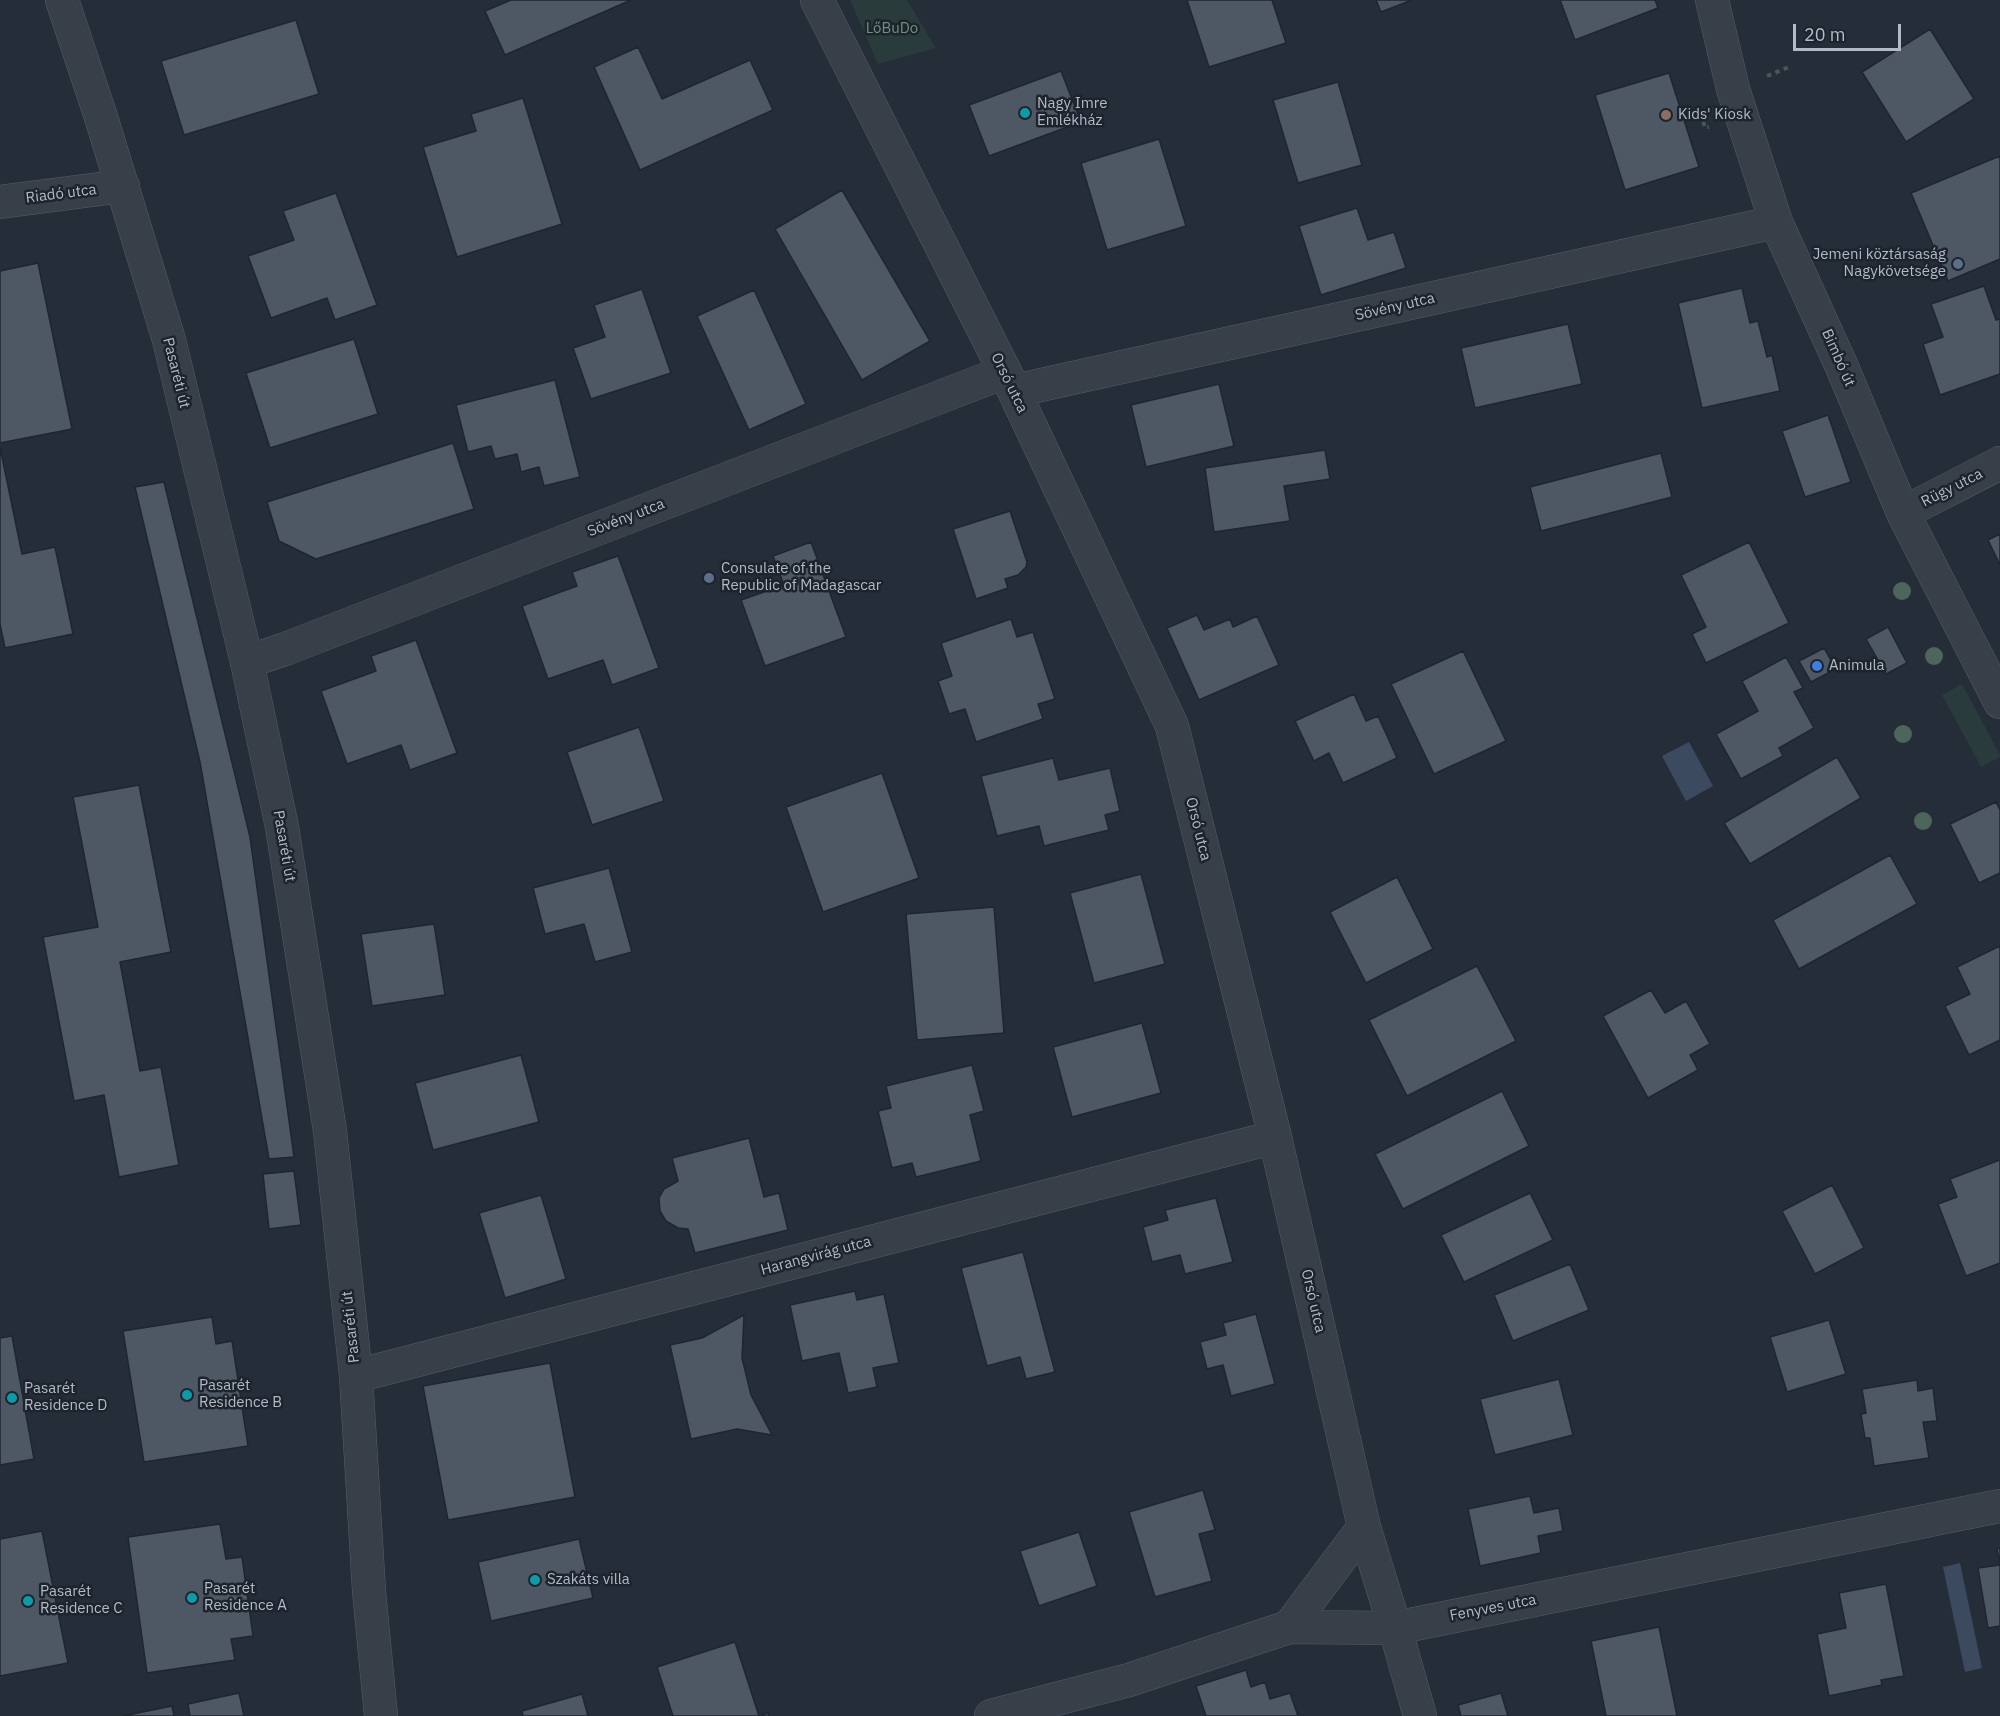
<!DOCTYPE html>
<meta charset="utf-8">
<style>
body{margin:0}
#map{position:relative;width:2000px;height:1716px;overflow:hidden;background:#252d39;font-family:"IBM Plex Sans",sans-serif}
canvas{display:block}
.scale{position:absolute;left:1793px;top:24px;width:108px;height:27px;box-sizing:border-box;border:3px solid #b4bac5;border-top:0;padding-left:8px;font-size:18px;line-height:21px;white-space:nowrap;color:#b4bac5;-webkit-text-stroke:4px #1e242e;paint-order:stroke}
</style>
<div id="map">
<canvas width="2000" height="1716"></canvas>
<div class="scale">20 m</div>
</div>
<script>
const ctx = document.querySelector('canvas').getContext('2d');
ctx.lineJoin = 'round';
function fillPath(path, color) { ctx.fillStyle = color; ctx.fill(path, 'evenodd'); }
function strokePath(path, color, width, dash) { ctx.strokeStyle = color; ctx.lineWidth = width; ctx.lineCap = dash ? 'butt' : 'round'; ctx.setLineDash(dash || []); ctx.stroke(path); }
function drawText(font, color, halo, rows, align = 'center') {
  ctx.font = font + ' "IBM Plex Sans",sans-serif'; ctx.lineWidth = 5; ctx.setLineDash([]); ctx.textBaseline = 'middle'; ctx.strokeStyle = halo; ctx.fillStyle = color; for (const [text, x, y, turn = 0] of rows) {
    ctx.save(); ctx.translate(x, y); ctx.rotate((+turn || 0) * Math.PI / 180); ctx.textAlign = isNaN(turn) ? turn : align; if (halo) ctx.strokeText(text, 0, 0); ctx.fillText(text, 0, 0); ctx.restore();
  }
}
const green = new Path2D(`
 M850 0H907L936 48 878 64Z
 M1962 684 2000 755V757L1981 767 1942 695Z`);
const water = new Path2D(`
 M1689 742 1713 786 1686 801 1662 756Z
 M1960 1563 1982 1668 1965 1672 1943 1567Z`);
const building = new Path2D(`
 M511 0H631L505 55 485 11Z
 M1187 0H1272L1286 43 1209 67Z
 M1376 0H1412L1381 12Z
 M1560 0H1655L1658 8 1575 40Z
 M296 20 319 94 184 135 161 61Z
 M1930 29 1974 99 1906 142 1862 72Z
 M638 47 662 99 750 60 773 110 640 170 594 67Z
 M1061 71 1081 122 989 156 969 105Z
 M1669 73 1699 167 1625 190 1595 95Z
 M1338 82 1362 165 1298 183 1273 100Z
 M523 98 562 224 457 257 423 147 476 131 471 114Z
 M1159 139 1186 226 1107 250 1081 163Z
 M2000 156V259L1948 281 1911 193Z
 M842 190 930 341 862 380 775 229Z
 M336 193 377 305 335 320 327 298 271 318 248 256 294 240 283 211Z
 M1357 208 1368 240 1394 232 1406 268 1321 295 1299 226Z
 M38 263 72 429 0 443V271Z
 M1984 286 1996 320 2000 319V374L1940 395 1923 344 1943 337 1931 304Z
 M1742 288 1750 323 1758 321 1767 357 1772 355 1780 391 1702 408 1678 303Z
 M642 289 671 373 591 399 573 348 605 337 594 305Z
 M754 290 806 404 749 430 697 316Z
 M1568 324 1582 384 1475 408 1461 348Z
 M354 339 378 414 270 448 246 373Z
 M555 380 580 477 544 486 539 467 521 472 517 454 495 459 491 446 468 452 456 405Z
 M1219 384 1234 446 1146 467 1131 405Z
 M1828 415 1851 482 1805 497 1782 431Z
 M453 443 474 509 316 559 279 541 267 502Z
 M0 447 22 554 55 547 73 634 5 648 0 624Z
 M1325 450 1330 479 1284 486 1290 521 1214 532 1205 468Z
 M1661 453 1672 497 1541 531 1530 487Z
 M164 482 250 837 294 1157 269 1159 200 762 135 487Z
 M1010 511 1027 562 1026 567 1018 575 1005 579 1008 588 976 599 953 529Z
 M2000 534V565L1988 540Z
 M811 542 846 637 765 666 741 600 784 585 773 556Z
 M1749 542 1789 623 1706 663 1692 634 1706 627 1681 575Z
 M618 556 659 668 612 685 603 660 548 679 522 606 577 586 572 572Z
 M1197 615 1204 630 1230 619 1233 627 1257 616 1279 665 1199 700 1167 628Z
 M1011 619 1017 637 1033 632 1055 699 1038 704 1043 719 976 742 965 709 949 714 938 681 952 676 941 643Z
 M1888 627 1907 663 1886 674 1866 639Z
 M416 640 457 753 410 770 401 745 347 764 321 691 376 671 371 656Z
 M1824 648 1836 669 1811 682 1799 661Z
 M1463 651 1506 741 1434 774 1391 684Z
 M1786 657 1803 688 1794 692 1814 728 1779 748 1783 756 1741 779 1716 734 1758 711 1742 681Z
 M1354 694 1366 721 1378 716 1397 758 1343 783 1329 753 1314 761 1295 721Z
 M639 727 664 801 592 825 567 752Z
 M1837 757 1861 798 1750 864 1724 823Z
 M1053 758 1059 780 1110 768 1120 811 1105 815 1109 830 1044 846 1039 826 997 836 981 776Z
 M882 773 919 878 823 912 786 807Z
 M139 785 171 952 120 962 140 1071 161 1067 179 1165 119 1177 104 1095 74 1101 43 937 98 927 73 797Z
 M1996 802 2000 810V873L1979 883 1950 824Z
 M1890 855 1917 904 1799 969 1773 920Z
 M609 868 632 952 595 962 584 924 545 934 533 888Z
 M1141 874 1165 964 1094 983 1070 893Z
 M1397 877 1433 949 1366 983 1330 912Z
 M994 907 1004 1033 917 1040 906 914Z
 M434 924 445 995 372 1006 361 934Z
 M2000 946V1040L1969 1055 1945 1006 1970 994 1957 967Z
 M1477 966 1516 1041 1407 1096 1369 1020Z
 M1651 990 1665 1013 1686 1001 1710 1044 1690 1055 1698 1070 1648 1098 1603 1016Z
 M1142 1023 1161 1093 1072 1117 1053 1047Z
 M521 1055 539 1122 433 1150 415 1083Z
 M972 1065 984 1111 970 1115 981 1161 916 1177 912 1163 892 1168 878 1111 891 1108 886 1086Z
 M1502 1091 1529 1146 1403 1209 1375 1154Z
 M749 1138 764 1197 779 1193 788 1230 695 1253 688 1229 678 1228 666 1221 660 1211 659 1198 664 1189 678 1181 672 1158Z
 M2000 1160V1263L1966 1276 1938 1204 1957 1197 1950 1179Z
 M294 1171 301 1225 269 1229 263 1174Z
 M1832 1185 1864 1248 1815 1274 1782 1211Z
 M1530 1193 1553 1240 1464 1282 1441 1235Z
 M541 1195 566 1279 505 1298 479 1213Z
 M1216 1198 1233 1262 1185 1274 1180 1255 1152 1262 1143 1227 1168 1220 1165 1210Z
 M1023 1252 1055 1372 1026 1379 1020 1357 987 1366 961 1268Z
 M1570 1264 1589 1310 1513 1341 1494 1295Z
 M855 1291 857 1300 884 1294 899 1363 873 1368 877 1387 848 1393 839 1353 802 1361 790 1305Z
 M1256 1314 1275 1384 1231 1396 1223 1365 1207 1369 1200 1342 1226 1335 1223 1323Z
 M744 1315 742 1358 751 1395 772 1435 737 1429 691 1439 670 1345 702 1338Z
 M212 1317 216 1344 232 1341 248 1446 144 1462 123 1331Z
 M1829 1320 1846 1374 1787 1392 1770 1337Z
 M12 1336 34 1459 0 1465V1338Z
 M550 1363 575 1497 448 1520 423 1386Z
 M1559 1379 1573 1435 1495 1455 1480 1399Z
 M1917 1380 1918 1391 1933 1388 1937 1421 1923 1422 1929 1458 1874 1466 1870 1438H1865L1861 1414 1866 1413 1862 1389Z
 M1203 1490 1215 1530 1199 1534 1212 1581 1155 1597 1129 1512Z
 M1530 1496 1534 1513 1559 1508 1563 1531 1538 1536 1541 1553 1480 1566 1468 1509Z
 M220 1524 226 1559 242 1557 253 1636 231 1639 235 1660 147 1673 128 1537Z
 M42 1531 68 1663 0 1676V1539Z
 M1079 1532 1097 1586 1039 1606 1020 1551Z
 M579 1539 593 1598 491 1621 478 1562Z
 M2000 1548V1626L1988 1628 1978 1568 2000 1565 1997 1549Z
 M1886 1584 1904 1676 1881 1680 1882 1685 1829 1696 1817 1634 1846 1628 1839 1593Z
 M1659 1627 1677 1716H1606L1591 1641Z
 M735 1642 759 1716 768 1713 769 1716H673L657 1667Z
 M1246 1670 1251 1687 1265 1682 1270 1699 1290 1693 1298 1716H1206L1196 1686Z
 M239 1693 244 1716H190L188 1704Z
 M1501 1693 1508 1716H1461L1458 1705Z
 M582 1694 588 1716H523L522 1711Z
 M172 1706 174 1716H123Z`);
const path = new Path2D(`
 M1767 76 1789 67
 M1684 119 1701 113 1705 128 1709 127`);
const minor = new Path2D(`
 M817 0 1005 372 1172 726 1275 1137 1364 1527 1395 1628 1420 1716
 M1712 0 1733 89 1776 222 1842 367 1903 513 2000 702
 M0 202 123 186
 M1014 391 1776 222
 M1903 513 2000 463
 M247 662 285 649 1005 372
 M356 1376 1275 1137
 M1289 1627 1364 1527
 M991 1716 1129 1680 1289 1627 1395 1628 2000 1506`);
const tertiary = new Path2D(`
 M62 0 101 117 169 340 247 662 282 827 330 1131 356 1376 369 1591 381 1716`);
const trees = [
 [1902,591],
 [1934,656],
 [1903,734],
 [1923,821]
];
const markers = [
 [1025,113,6,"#0f9aa8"],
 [1666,115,6,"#8d6e63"],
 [1958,264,6,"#5c6f8a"],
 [709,578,6,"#5c6f8a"],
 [1817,666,6,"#3f7fe0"],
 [187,1395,6,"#0f9aa8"],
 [12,1398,6,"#0f9aa8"],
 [535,1580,6,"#0f9aa8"],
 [192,1598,6,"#0f9aa8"],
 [28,1601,6,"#0f9aa8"]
];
const parkNames = [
 ["LőBuDo",892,29]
];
const poiNames = [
 ["Nagy Imre",1037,104],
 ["Emlékház",1037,121],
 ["Kids' Kiosk",1678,115],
 ["Jemeni köztársaság",1946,255,"right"],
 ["Nagykövetsége",1946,272,"right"],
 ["Consulate of the",721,569],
 ["Republic of Madagascar",721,586],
 ["Animula",1829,666],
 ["Pasarét",199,1386],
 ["Residence B",199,1403],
 ["Pasarét",24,1389],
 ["Residence D",24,1406],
 ["Szakáts villa",547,1580],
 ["Pasarét",204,1589],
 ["Residence A",204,1606],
 ["Pasarét",40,1592],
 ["Residence C",40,1609]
];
const streetNames = [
 ["Riadó utca",61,194,-7],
 ["Sövény utca",1395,307,-13],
 ["Bimbó út",1838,358,66],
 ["Pasaréti út",176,373,76],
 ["Orsó utca",1009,383,64],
 ["Rügy utca",1952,488,-27],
 ["Sövény utca",626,518,-21],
 ["Orsó utca",1198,829,76],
 ["Pasaréti út",284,846,80],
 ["Harangvirág utca",816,1256,-15],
 ["Orsó utca",1313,1301,77],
 ["Pasaréti út",351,1327,-96],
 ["Fenyves utca",1493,1608,-11]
];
fillPath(green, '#2a3b3c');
fillPath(water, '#3c4a60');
fillPath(building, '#4e5764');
strokePath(building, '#1f2630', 1.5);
strokePath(minor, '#565d67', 34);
strokePath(tertiary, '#565d67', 34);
strokePath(path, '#475659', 4, [4.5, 4.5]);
strokePath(minor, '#383f49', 33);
strokePath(tertiary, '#383f49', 33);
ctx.fillStyle = '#4d655b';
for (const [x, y] of trees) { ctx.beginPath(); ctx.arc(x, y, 9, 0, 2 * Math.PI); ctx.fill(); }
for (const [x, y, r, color] of markers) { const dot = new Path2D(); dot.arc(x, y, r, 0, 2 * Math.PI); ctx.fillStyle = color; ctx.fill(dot); strokePath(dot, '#1e242e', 2); }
drawText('15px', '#6d9377', '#1e242e', parkNames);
drawText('15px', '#b4bac5', '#1e242e', poiNames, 'left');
drawText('15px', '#b4bac5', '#1e242e', streetNames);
</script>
